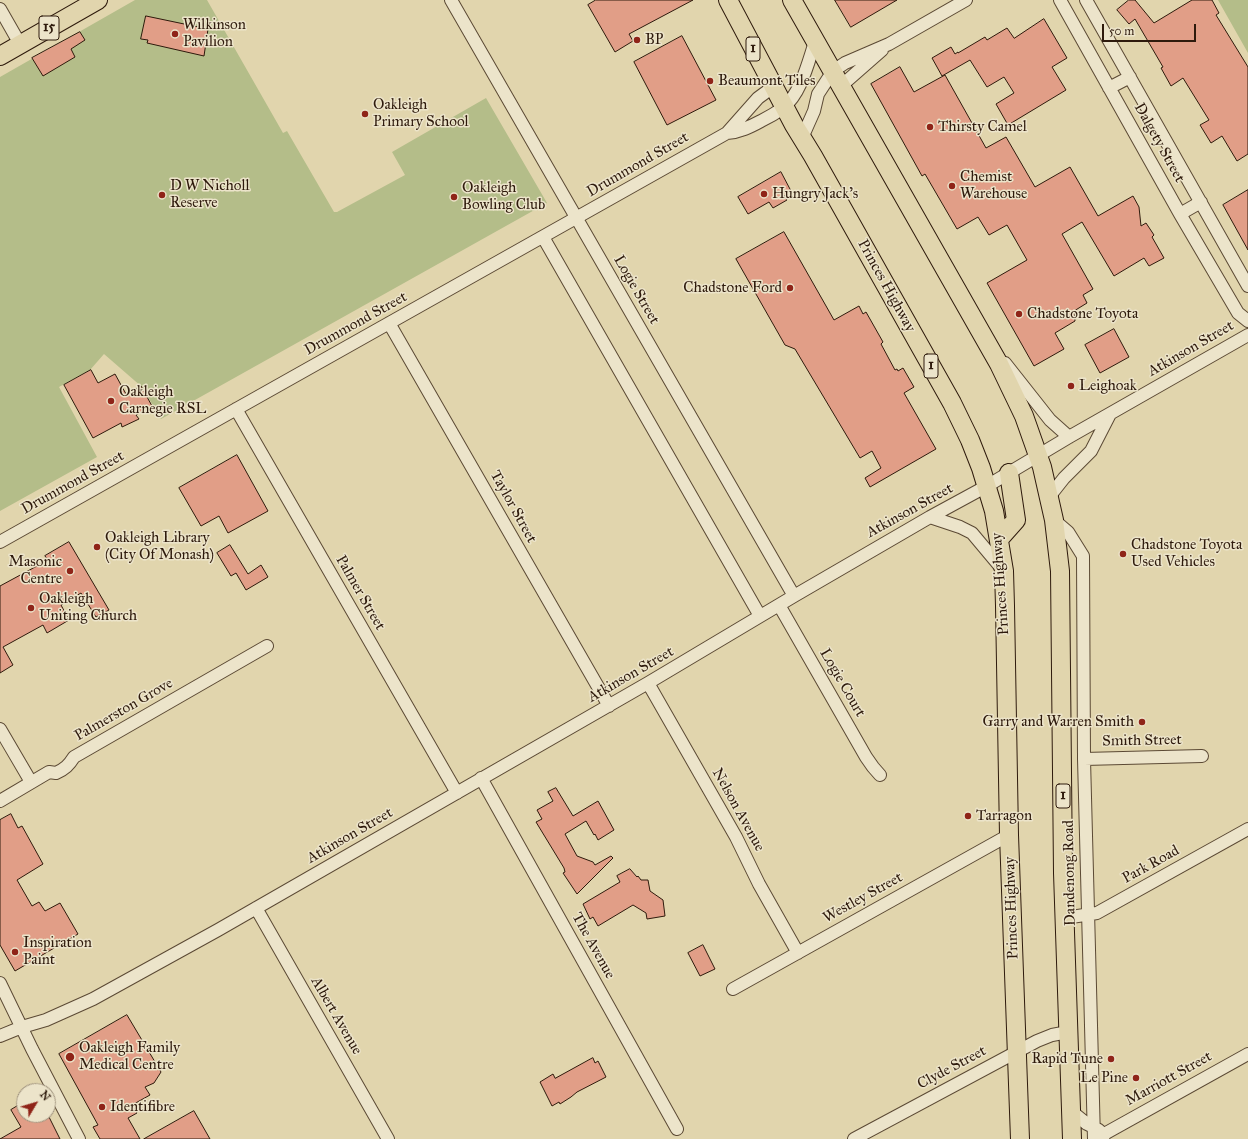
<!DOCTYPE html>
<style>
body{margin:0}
#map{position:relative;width:1248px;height:1139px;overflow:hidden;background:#e1d5ad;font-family:"IM FELL Great Primer",serif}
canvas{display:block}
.north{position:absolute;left:16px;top:1083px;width:40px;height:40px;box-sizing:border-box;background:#ece4ca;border:1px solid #a0937e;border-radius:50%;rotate:52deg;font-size:11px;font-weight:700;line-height:16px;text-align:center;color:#2e1a0c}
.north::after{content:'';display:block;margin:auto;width:14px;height:18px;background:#8f2418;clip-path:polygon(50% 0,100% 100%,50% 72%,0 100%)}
.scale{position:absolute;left:1102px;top:24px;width:94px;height:18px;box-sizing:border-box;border:2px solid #2e1a0c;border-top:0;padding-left:5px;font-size:12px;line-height:14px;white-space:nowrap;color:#2e1a0c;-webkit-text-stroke:3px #ece4ca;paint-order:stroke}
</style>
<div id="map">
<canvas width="1248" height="1139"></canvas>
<div class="north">N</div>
<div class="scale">50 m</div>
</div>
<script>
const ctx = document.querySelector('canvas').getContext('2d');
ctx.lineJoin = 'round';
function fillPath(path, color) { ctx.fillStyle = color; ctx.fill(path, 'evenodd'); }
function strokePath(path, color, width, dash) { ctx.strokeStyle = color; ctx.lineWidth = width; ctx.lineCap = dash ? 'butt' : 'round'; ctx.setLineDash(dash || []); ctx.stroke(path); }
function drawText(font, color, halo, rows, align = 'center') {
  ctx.font = font + ' "IM FELL Great Primer",serif'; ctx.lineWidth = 3; ctx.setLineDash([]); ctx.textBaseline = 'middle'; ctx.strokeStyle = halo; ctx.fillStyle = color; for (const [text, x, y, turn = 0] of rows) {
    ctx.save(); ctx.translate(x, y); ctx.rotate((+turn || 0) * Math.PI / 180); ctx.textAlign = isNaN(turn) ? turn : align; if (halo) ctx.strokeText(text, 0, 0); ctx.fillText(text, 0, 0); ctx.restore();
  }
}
const green = new Path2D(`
 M135 0H207L283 133 287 131 334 212H337L405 175 392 152 486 98 547 203 161 419 142 387 104 354 90 370 59 387 97 457 0 511V77Z
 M1218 0H1248V53Z`);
const building = new Path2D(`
 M596 0H693L629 34 633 41 615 52 588 5Z
 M835 0H897L851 27Z
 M1129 0H1135L1154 23 1192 0H1212L1219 13 1216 15 1248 67V154L1237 161 1222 136 1211 143 1200 125 1209 120 1183 78 1171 86 1161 68 1163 67 1135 19 1129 24 1117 10Z
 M146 16 208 29 204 56 147 43 148 40 141 39Z
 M1044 19 1067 58 1052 67 1066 90 1008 125 996 104 1014 93 1004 77 987 87 970 60 942 76 932 58 951 47 955 54 958 52V53L985 37 987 40 1007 28 1014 38Z
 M80 32 85 40 71 49 75 57 43 76 32 58Z
 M682 36 716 100 667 125 634 62Z
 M900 67 914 92 945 75 986 148 1006 137 1035 187 1070 167 1098 216 1133 196 1139 207 1141 226 1146 223 1154 235 1152 237 1164 258 1149 266 1144 258 1114 276 1082 222 1062 234 1093 289 1083 295 1087 303 1074 311 1075 321 1055 333 1064 349 1034 366 987 283 1027 260 1007 225 989 235 978 217 957 229 925 174 922 176 871 84Z
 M781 172 791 191 784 196 787 200 773 208 769 202 748 214 738 197Z
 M1248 190V250L1223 205Z
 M784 232 834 320 859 306 863 314 866 312 883 342 881 344 895 370 897 369 898 371 903 368 914 387 904 393 936 449 870 487 865 478 881 468 872 451 860 458 795 349 785 345 736 259Z
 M1114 329 1129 357 1100 373 1085 345Z
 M91 370 98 383 115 374 126 394 141 386 152 406 136 415 139 419 122 427 121 423 93 438 64 385Z
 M237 455 268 511 228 533 219 516 201 526 179 488Z
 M69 542 109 610 96 617 81 593 61 605 69 620 47 633 43 625 3 647 13 665 0 673V586L48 560 45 556Z
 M230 545 248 574 261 565 268 577 246 590 236 573 231 576 217 553Z
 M556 788 573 816 598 801 614 830 598 840 595 834 594 835 586 821 565 834 577 856 593 862 595 865 611 856 613 858 577 894 563 873 565 872 564 868 536 822 542 819 537 810 553 801 548 792Z
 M11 814 18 828 22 826 43 864 17 880 32 906 39 902 45 911 60 903 78 934 15 971 0 945V820Z
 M630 869 637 877 638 876 641 880H648L650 891 663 900 665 916 647 919 646 913 633 905 598 926 593 917 590 919 583 904 620 882 617 876Z
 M703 945 715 969 700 976 688 953Z
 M127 1015 161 1072 154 1083 145 1087 150 1095 132 1105 137 1113 128 1118 140 1139H100L93 1127 98 1125 59 1054Z
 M593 1058 595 1063 598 1061 606 1077 577 1092 571 1097 560 1104 559 1102 552 1106 540 1082 553 1074 555 1078Z
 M24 1102V1115H48L60 1139H0L21 1127 11 1110Z
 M194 1111 210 1139H144Z`);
const minor = new Path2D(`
 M451 0 794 596
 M1060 0 1180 214 1238 313 1248 321
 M1086 0 1248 286
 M0 9 20 44
 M841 86 882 50
 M1109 88 1130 77
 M727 133C740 132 750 127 761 121 769 117 776 113 783 108 802 92 808 62 816 39
 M802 138 814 111 818 94 833 71 845 63 889 44 966 0
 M1180 214 1201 202
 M543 237 760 616
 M389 323 609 706
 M1005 363 1050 420 1069 437
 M236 409 457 793
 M1049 497 1064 478 1091 451 1110 414
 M930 517 960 527 972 533 1003 570
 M1054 520 1068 532 1083 556 1084 759 1094 1139
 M0 542 727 133 758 98 773 87
 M779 605 866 757 873 767 880 775
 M648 683 736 837 759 884 798 953
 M0 729 31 782
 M1084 759 1202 756
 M481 778 677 1129
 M0 801 49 772 56 773C65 769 69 765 74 757L267 646
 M256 908 388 1139
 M1065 918 1097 913 1248 829
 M0 983 32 1049 79 1139
 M733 989 1009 835
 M0 1036 22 1027 46 1020 93 999 218 930 648 683 794 596 930 517 987 486 1069 437 1248 335
 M1071 1111 1087 1124 1099 1130
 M854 1139 1037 1041 1052 1035 1068 1032
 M1101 1139 1106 1133 1248 1054`);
const highway = new Path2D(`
 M728 0 794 125 813 156 952 403 970 440 981 468 994 511 1004 571 1005 606 1009 835 1020 1139
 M792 0 999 364 1024 416 1042 467 1054 520 1060 571 1063 873 1072 1139
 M0 56 98 0
 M1000 538 1016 520 1009 473`);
const markers = [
 [175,34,4,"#8f2418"],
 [637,40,4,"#8f2418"],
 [710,81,4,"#8f2418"],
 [365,114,4,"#8f2418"],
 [930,127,4,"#8f2418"],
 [952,186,4,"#8f2418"],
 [764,194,4,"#8f2418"],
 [162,195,4,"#8f2418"],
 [454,197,4,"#8f2418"],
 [790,288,4,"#8f2418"],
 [1019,314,4,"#8f2418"],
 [1071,386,4,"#8f2418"],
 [111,401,4,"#8f2418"],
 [97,547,4,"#8f2418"],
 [1123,554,4,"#8f2418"],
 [70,571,4,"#8f2418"],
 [31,608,4,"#8f2418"],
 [1142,722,4,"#8f2418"],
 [968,816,4,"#8f2418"],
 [15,952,4,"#8f2418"],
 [70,1057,5,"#8f2418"],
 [1111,1059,4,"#8f2418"],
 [1136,1078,4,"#8f2418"],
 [102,1107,4,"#8f2418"]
];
const shields = [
 [49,28,20],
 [753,49,14],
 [931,366,14],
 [1063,796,14]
];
const shieldNames = [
 ["15",49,28],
 ["1",753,49],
 ["1",931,366],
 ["1",1063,796]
];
const poiNames = [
 ["Wilkinson",183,25],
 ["Pavilion",183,42],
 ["BP",645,40],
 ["Beaumont Tiles",718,81],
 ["Oakleigh",373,105],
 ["Primary School",373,122],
 ["Thirsty Camel",938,127],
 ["Chemist",960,177],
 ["Warehouse",960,194],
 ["D W Nicholl",170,186],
 ["Reserve",170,203],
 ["Oakleigh",462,188],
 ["Bowling Club",462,205],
 ["Hungry Jack's",772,194],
 ["Chadstone Ford",782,288,"right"],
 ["Chadstone Toyota",1027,314],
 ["Leighoak",1079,386],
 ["Oakleigh",119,392],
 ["Carnegie RSL",119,409],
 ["Oakleigh Library",105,538],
 ["(City Of Monash)",105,555],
 ["Chadstone Toyota",1131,545],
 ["Used Vehicles",1131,562],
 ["Masonic",62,562,"right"],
 ["Centre",62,579,"right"],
 ["Oakleigh",39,599],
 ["Uniting Church",39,616],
 ["Garry and Warren Smith",1134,722,"right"],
 ["Tarragon",976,816],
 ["Inspiration",23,943],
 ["Paint",23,960],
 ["Oakleigh Family",79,1048],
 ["Medical Centre",79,1065],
 ["Rapid Tune",1103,1059,"right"],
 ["Le Pine",1128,1078,"right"],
 ["Identifibre",110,1107]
];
const streetNames = [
 ["Dalgety Street",1159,143,61],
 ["Drummond Street",638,165,-30],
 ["Princes Highway",886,286,61],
 ["Logie Street",636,290,60],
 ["Drummond Street",356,324,-29],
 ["Atkinson Street",1191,349,-30],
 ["Drummond Street",73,483,-29],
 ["Taylor Street",513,507,61],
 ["Atkinson Street",910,511,-29],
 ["Princes Highway",1001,584,-94],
 ["Palmer Street",360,593,60],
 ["Atkinson Street",631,675,-30],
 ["Logie Court",842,683,60],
 ["Palmerston Grove",124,710,-30],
 ["Smith Street",1142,741,-1],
 ["Nelson Avenue",738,810,61],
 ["Atkinson Street",350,836,-30],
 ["Park Road",1151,865,-29],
 ["Dandenong Road",1070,873,-91],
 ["Westley Street",863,898,-29],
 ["Princes Highway",1012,908,-92],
 ["The Avenue",593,946,61],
 ["Albert Avenue",336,1016,60],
 ["Clyde Street",952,1068,-28],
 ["Marriott Street",1169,1079,-29]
];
fillPath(green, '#b4bd89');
fillPath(building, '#e19e87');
strokePath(building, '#2e1a0c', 1);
strokePath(minor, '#5b4934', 14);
strokePath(highway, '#2e1a0c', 20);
strokePath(minor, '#ece4ca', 12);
strokePath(highway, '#e1d5ad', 18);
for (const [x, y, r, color] of markers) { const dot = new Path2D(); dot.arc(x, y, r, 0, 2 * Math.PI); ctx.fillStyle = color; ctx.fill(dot); strokePath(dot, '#ece4ca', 1.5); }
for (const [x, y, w] of shields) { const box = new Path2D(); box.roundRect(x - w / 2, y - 12, w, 24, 3); ctx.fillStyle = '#ece4ca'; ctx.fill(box); strokePath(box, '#2e1a0c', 1); }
drawText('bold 14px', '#2e1a0c', null, shieldNames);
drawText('15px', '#2e1a0c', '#ece4ca', poiNames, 'left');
drawText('15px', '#2e1a0c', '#ece4ca', streetNames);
</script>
